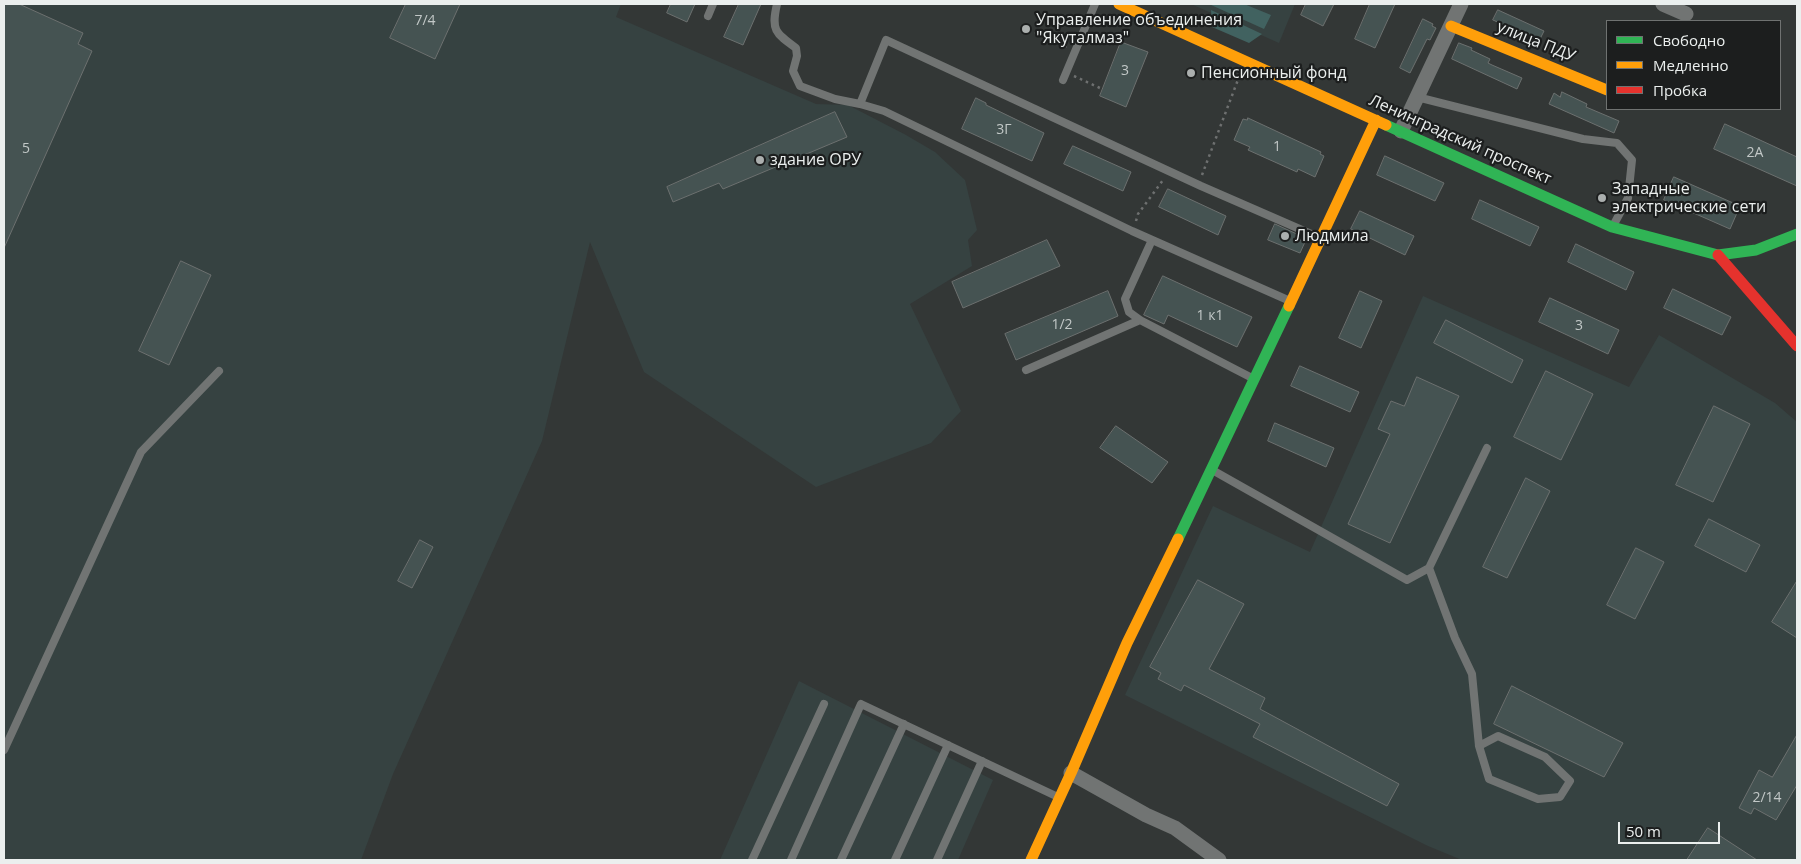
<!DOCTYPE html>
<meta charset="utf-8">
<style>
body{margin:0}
#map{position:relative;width:1801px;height:864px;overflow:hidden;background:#333736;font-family:"Open Sans",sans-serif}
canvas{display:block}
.frame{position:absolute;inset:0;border:5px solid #ebefee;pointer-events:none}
.legend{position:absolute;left:1606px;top:20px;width:175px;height:90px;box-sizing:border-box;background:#1c1e1e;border:1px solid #6f7271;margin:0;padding:6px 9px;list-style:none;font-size:15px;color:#ebefee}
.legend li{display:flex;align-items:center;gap:10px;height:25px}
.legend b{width:25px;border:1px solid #6f7271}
.scale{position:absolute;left:1618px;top:822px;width:102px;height:22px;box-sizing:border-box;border:2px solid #ebefee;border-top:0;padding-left:6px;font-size:15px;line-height:18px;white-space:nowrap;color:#ebefee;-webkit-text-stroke:4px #1c1e1e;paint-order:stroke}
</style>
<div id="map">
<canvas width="1801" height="864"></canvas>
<div class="frame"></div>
<ul class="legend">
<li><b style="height:6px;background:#30b455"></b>Свободно</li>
<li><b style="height:6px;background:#ff9f0a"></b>Медленно</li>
<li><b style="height:6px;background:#e5322d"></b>Пробка</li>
</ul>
<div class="scale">50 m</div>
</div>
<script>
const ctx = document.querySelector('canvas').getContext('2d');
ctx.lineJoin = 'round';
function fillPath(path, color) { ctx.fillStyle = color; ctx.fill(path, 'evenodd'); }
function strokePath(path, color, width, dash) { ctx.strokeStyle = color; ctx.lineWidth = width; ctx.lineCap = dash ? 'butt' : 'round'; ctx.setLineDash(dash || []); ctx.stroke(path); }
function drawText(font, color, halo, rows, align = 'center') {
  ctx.font = font + ' "Open Sans",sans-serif'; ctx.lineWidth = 4.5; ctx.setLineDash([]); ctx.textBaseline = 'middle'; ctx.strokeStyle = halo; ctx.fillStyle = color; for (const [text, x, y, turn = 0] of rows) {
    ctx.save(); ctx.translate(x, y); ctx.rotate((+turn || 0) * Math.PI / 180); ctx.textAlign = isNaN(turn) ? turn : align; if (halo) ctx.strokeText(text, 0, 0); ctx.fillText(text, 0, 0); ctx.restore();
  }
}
const built = new Path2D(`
 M4 4H621L616 17 816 104 848 105 906 135 935 152 965 180 977 230 968 240 972 266 910 304 961 411 931 443 816 487 644 372 590 242 542 441 393 774 361 860H4Z
 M1191 4H1295L1279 43Z
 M1423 296 1629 387 1659 335 1775 403 1797 422V860H1462L1428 846 1125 695 1213 506 1310 552Z
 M799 681 993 780 958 860H720Z`);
const green = new Path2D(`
 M1209 4H1244L1271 15 1264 29Z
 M1211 10 1262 34 1249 43 1212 27Z`);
const building = new Path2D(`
 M4 4H19L83 33 78 44 92 51 4 248Z
 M406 4H460L435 59 390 38Z
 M671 4H695L687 22 667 13Z
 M739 4H761L743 45 724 37Z
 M1306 4H1334L1323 26 1301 15Z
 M1370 4H1395L1375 48 1355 39Z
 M1498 10 1544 31 1539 41 1493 20Z
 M1423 19 1433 24 1432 26 1436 28 1430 40 1427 39 1410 73 1400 68Z
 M1121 42 1148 52 1126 107 1100 96Z
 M1459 43 1472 48 1471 50 1490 59 1488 63 1492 65 1522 78 1517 89 1452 59Z
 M1562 92 1587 104 1586 107 1619 121 1614 133 1549 104 1554 93 1560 97Z
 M976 98 986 103V105L1044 133 1032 161 962 129Z
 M835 112 847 137 723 189 719 183 673 202 667 187Z
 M1248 118 1321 152 1320 154 1324 156 1315 177 1298 169 1297 172 1248 150 1250 147 1234 140 1243 119 1247 120Z
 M1725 124 1797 157V186L1714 149Z
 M1073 146 1131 172 1123 191 1064 164Z
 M1385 156 1444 183 1435 201 1377 175Z
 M1674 177 1740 206 1730 229 1664 200Z
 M1168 189 1226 216 1218 235 1159 207Z
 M1480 200 1539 227 1530 246 1472 219Z
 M1360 211 1414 236 1405 255 1351 229Z
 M1275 224 1299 235 1298 239 1305 242 1300 253 1268 240Z
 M1047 240 1060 266 963 308 952 282Z
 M1576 244 1634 272 1626 290 1568 262Z
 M181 261 211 275 169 365 139 351Z
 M1163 276 1252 317 1237 347 1168 315 1164 324 1144 315Z
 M1673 289 1731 317 1722 335 1664 308Z
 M1108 291 1118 316 1016 360 1005 334Z
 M1360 291 1382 301 1361 348 1339 338Z
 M1550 298 1619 330 1608 354 1539 322Z
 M1446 320 1523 360 1512 383 1434 343Z
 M1300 366 1359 392 1350 412 1291 386Z
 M1546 371 1593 394 1561 460 1514 437Z
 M1417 377 1459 396 1390 543 1348 524 1390 434 1378 429 1391 401 1404 406Z
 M1714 406 1750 424 1713 502 1676 485Z
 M1275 423 1334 448 1326 467 1268 441Z
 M1116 426 1168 462 1152 483 1100 448Z
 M1526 478 1550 491 1507 578 1483 567Z
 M1709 519 1760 545 1746 572 1695 546Z
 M420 540 433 547 412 588 398 581Z
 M1636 548 1664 562 1635 619 1607 605Z
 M1198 580 1244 604 1209 669 1265 698 1260 709 1399 784 1387 806 1253 737 1260 724 1184 685 1181 691 1158 679 1161 673 1150 667Z
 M1797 581V638L1772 622Z
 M1512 686 1623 743 1604 777 1494 724Z
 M1797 735V785L1776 820 1754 808 1751 814 1739 808 1759 770 1772 777Z
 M1708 828 1757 860H1687Z`);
const path = new Path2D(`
 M1035 32 1067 47
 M1074 76 1102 89
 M1202 175 1239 77
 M1136 221 1138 214 1163 180`);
const lane = new Path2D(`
 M777 4C771 30 775 33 796 48L797 56 793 71 800 86 835 99 860 104 884 111 1132 231 1290 301
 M708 16 713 4
 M1063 80 1095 4
 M1417 97 1583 139 1617 143 1632 160 1628 198 1613 226
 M860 104 886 40 1201 186 1318 237
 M1152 240 1125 299 1129 312 1140 320 1254 379
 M1026 370 1140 320
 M1214 471 1407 580 1429 568 1487 448
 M1429 568 1455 638 1472 674 1479 746 1489 779 1538 799 1560 797 1570 781 1545 757 1498 736 1479 746
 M4 750 141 452 219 371
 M752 860 824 704
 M791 860 861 704 1058 797
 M841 860 904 724
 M895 860 948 745
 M937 860 982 761`);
const street = new Path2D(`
 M1663 4 1686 14
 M1401 131 1461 4
 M1071 773 1146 815 1175 828 1219 860`);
const fast = new Path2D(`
 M1386 125 1612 227 1718 255 1756 250 1797 234
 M1178 539 1289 306`);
const slow = new Path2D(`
 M1119 4 1386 125
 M1451 26 1607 90
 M1289 306 1376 120
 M1031 860 1071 773 1127 643 1178 539`);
const jam = new Path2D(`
 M1718 255 1797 346`);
const markers = [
 [1026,29,5,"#abafae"],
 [1191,73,5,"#abafae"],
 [760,160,5,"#abafae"],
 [1602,198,5,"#abafae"],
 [1285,236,5,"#abafae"]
];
const numberNames = [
 ["7/4",425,21],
 ["3",1125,71],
 ["3Г",1004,130],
 ["1",1277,147],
 ["5",26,149],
 ["2А",1755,153],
 ["1 к1",1210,316],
 ["1/2",1062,325],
 ["3",1579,326],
 ["2/14",1767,798]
];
const poiNames = [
 ["Управление объединения",1036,20],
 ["\"Якуталмаз\"",1036,38],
 ["Пенсионный фонд",1201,73],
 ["здание ОРУ",770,160],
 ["Западные",1612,189],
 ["электрические сети",1612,207],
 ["Людмила",1295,236]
];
const streetNames = [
 ["улица ПДУ",1536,42,22],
 ["Ленинградский проспект",1460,140,24]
];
fillPath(built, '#364241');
fillPath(green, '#416260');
fillPath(building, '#455352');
strokePath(building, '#6c706f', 1);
strokePath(path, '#6e7070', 2.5, [2.5, 4]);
strokePath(lane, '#717473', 8);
strokePath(street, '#717473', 15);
strokePath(fast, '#30b455', 11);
strokePath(slow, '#ff9f0a', 11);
strokePath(jam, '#e5322d', 11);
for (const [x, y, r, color] of markers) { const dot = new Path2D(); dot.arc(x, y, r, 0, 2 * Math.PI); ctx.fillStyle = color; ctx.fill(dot); strokePath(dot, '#1c1e1e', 2); }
drawText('14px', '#c2c8c7', null, numberNames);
drawText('16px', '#ebefee', '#1c1e1e', poiNames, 'left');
drawText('16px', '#ebefee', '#1c1e1e', streetNames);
</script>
